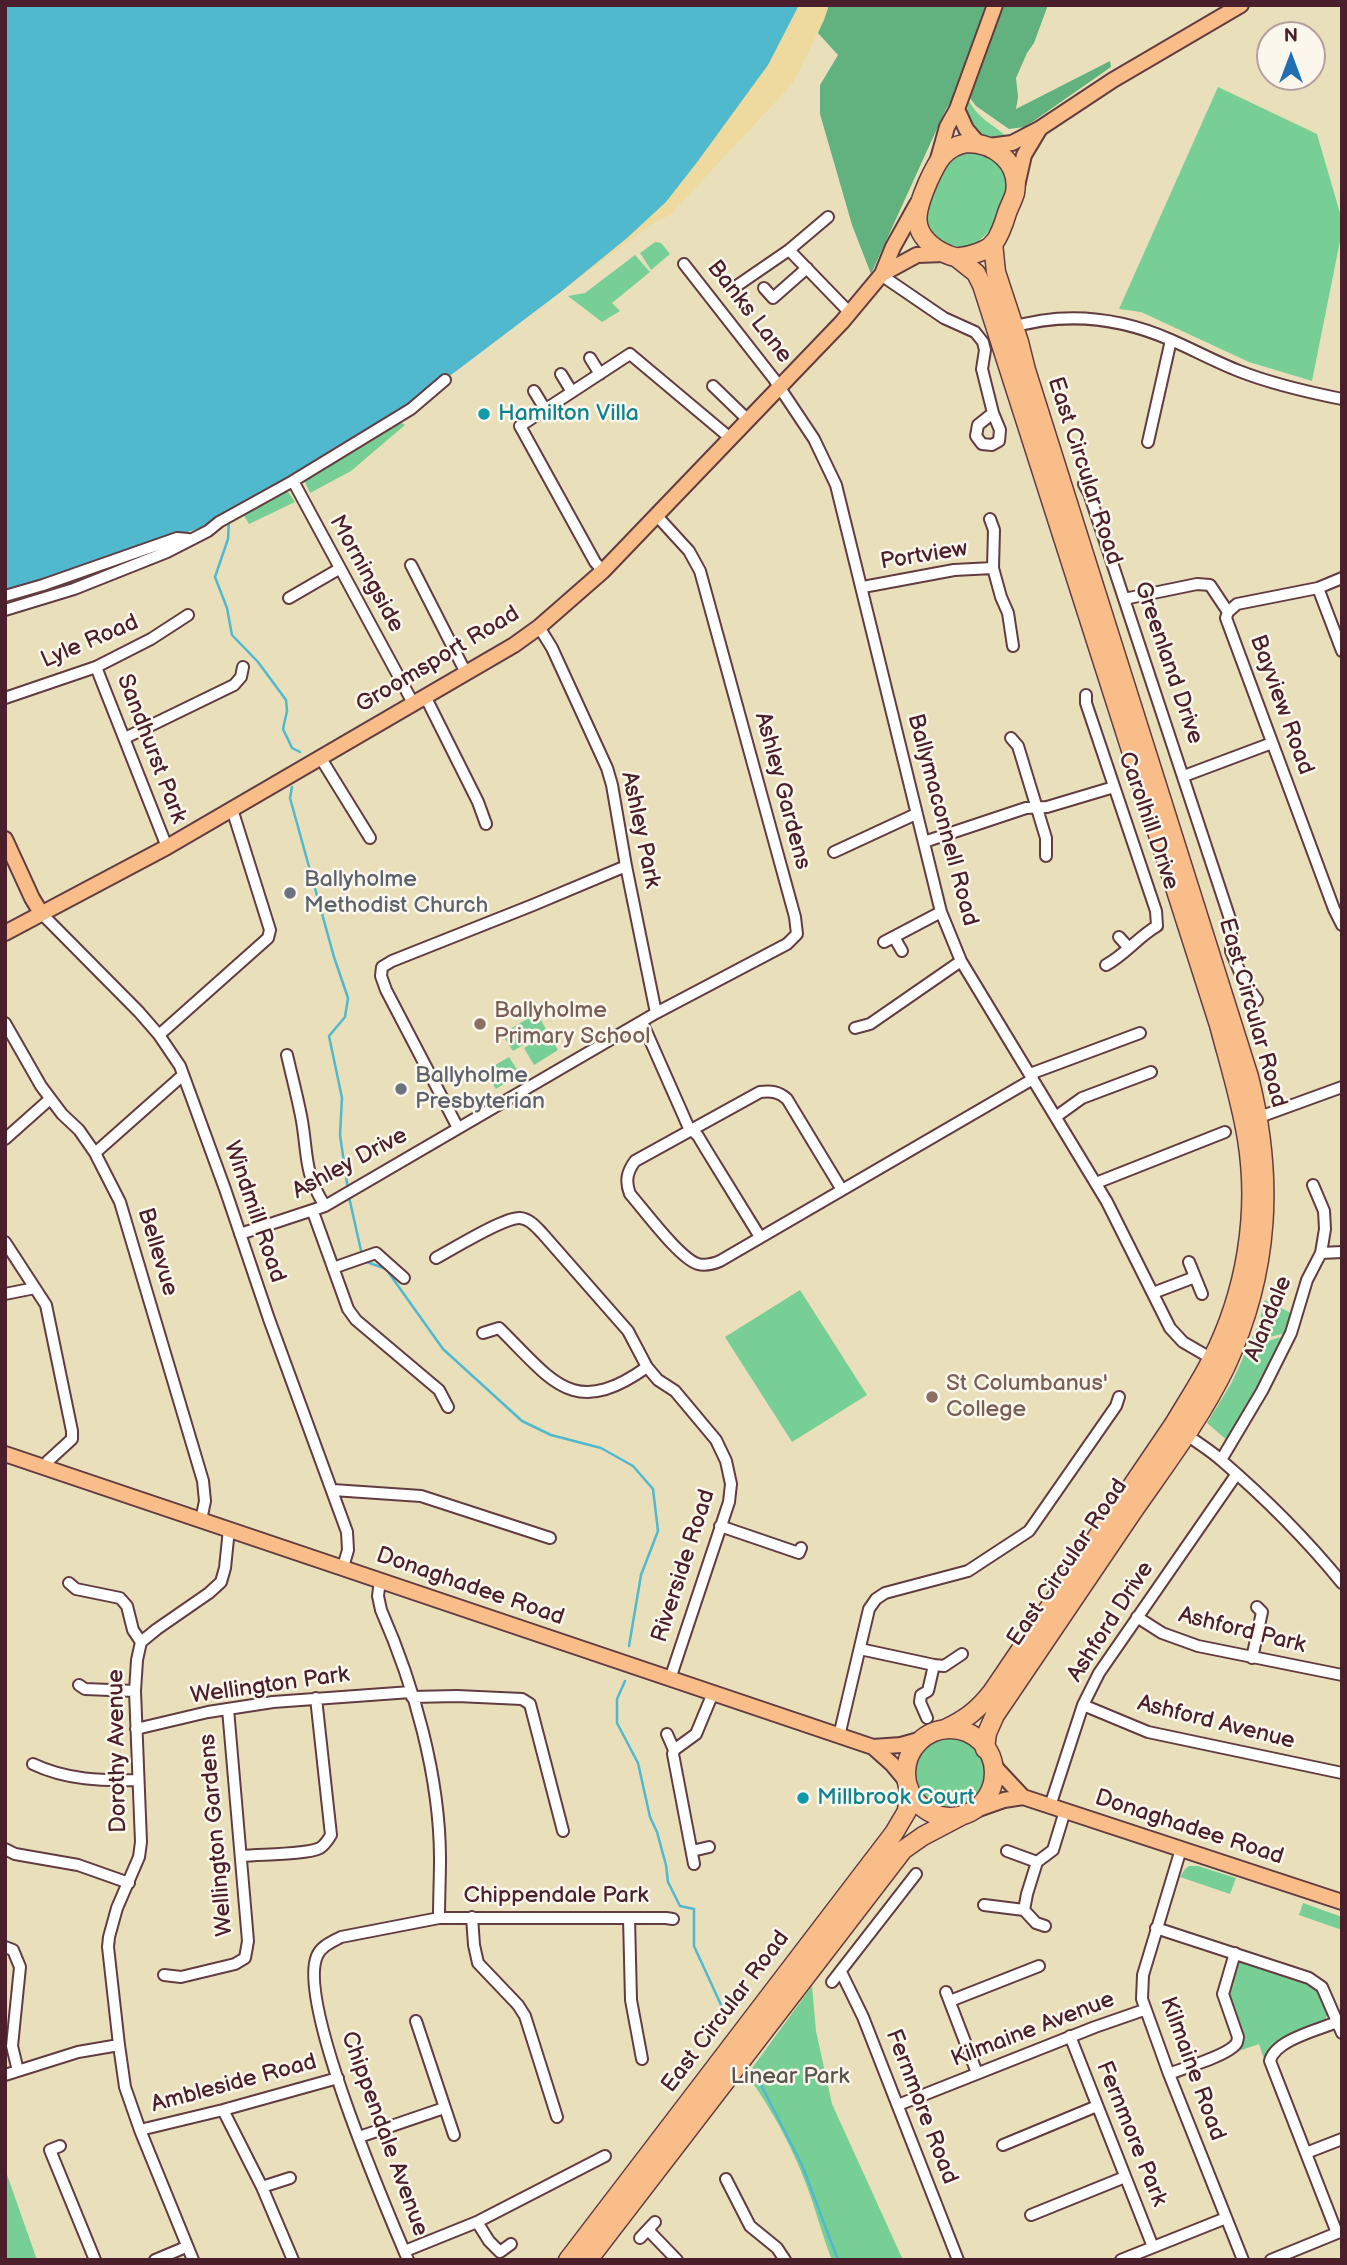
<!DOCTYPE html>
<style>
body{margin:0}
#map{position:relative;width:1347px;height:2265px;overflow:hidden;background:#eadfbb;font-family:"Balsamiq Sans",sans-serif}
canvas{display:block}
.frame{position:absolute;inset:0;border:7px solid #4a1f2b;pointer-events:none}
.north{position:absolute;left:1256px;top:21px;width:70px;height:70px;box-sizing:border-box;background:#fbf7ec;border:2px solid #b4a19f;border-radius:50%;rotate:0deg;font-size:19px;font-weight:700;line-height:28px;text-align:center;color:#4a1f2b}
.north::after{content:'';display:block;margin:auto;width:24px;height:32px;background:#1f6fb2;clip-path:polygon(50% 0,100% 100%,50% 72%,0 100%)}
</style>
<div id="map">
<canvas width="1347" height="2265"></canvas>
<div class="frame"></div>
<div class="north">N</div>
</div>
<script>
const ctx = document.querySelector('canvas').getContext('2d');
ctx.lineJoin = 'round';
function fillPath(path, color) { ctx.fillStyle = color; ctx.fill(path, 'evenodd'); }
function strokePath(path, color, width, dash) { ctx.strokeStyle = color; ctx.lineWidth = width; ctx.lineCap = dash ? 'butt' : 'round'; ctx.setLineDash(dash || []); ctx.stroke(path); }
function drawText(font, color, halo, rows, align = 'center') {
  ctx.font = font + ' "Balsamiq Sans",sans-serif'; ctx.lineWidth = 5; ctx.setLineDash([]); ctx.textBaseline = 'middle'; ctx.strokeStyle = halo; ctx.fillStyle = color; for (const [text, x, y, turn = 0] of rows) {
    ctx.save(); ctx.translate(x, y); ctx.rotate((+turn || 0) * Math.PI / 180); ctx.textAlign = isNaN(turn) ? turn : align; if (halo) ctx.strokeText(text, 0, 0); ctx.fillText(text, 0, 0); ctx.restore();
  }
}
const green = new Path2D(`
 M1218 87 1317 134 1342 220V231L1312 381 1249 362 1141 312 1119 309Z
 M968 99C979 120 991 122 1008 138 979 140 964 129 968 99Z
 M966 151C970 151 977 150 982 152 1036 166 988 277 939 239 914 220 927 197 940 177 943 171 946 162 951 158 954 155 961 153 966 151Z
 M655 242 661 243 670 254 651 270 640 253Z
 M635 255 650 272 612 303 620 311 602 322 568 296 585 293Z
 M397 421 405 425 351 471 310 493 304 480Z
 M287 490 295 502 249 524 243 514Z
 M176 542 69 587 5 605V597Z
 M537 1013 547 1031 513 1051 502 1034Z
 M548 1034 558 1050 534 1065 524 1048Z
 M509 1057 520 1074 496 1089 485 1071Z
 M800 1290 867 1395 792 1442 725 1337Z
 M1265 1300 1293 1314 1286 1333 1250 1342 1259 1323Z
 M1284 1336 1262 1381 1228 1441 1207 1423 1232 1382 1248 1347Z
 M915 1774a35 35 0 1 1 70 0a35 35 0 1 1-70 0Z
 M1189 1866H1198L1236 1878 1230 1894 1180 1877 1185 1869Z
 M1303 1903 1342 1917V1930L1299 1915Z
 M1240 1961H1248L1314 1983 1329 2011 1324 2022C1305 2030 1264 2038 1265 2062L1259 2044 1233 2053C1254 2026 1232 2023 1229 1996 1227 1986 1234 1973 1237 1963Z
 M812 1986 816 2031 832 2104 903 2260H832C823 2238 817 2214 809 2192 796 2154 771 2107 747 2075Z
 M5 2169 37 2260H5Z`);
const forest = new Path2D(`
 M829 5H1048L1034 43 1027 53 1016 78 1018 97 1016 109 1110 61 1111 67 1025 127 1009 129 976 106 961 87 946 109 871 274 852 225 820 114V85L838 55 818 33Z`);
const sand = new Path2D(`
 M799 5H829L824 20 793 83 670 215 656 221 562 291 627 238 666 202 698 161 768 65Z`);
const water = new Path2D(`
 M5 5H799L768 65 698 161 666 202 627 238 562 291 455 372 398 412 272 488 199 528 60 578 5 593Z`);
const stream = new Path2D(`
 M229 520 228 539 215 577 227 608 232 635 258 662 286 700 287 711 283 729 292 748 300 752
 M292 787 290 798 334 957 348 998 345 1017 329 1036 342 1098 340 1135 348 1190
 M349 1197 362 1255
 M364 1261 386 1269 443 1349 522 1421 551 1435 601 1448 633 1466 653 1489 658 1531 641 1575 629 1646
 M625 1681 617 1699V1723L638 1763 650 1817 657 1832 666 1865 668 1882 680 1906 694 1909V1946L727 2018
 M754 2071 802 2165 838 2260`);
const minor = new Path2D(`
 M789 250 850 313
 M684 264 774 379 814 439 836 485 941 912 961 961 1107 1202 1170 1328 1183 1342 1214 1360
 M881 275 944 318 975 332 983 342 985 350 982 369 993 413 1000 430 999 441 992 445 982 444 976 436 978 425 993 413
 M738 285 789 250 828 217
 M764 288 773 298 807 268
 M1010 328C1065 311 1118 317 1171 340 1194 350 1216 362 1239 371 1272 384 1307 392 1342 399
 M590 358 600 374
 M561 374 572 392
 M713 386 747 419
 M534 391 545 409
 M1148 442 1171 340
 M293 481 413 703
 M1084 484 1089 493 1231 922V951L1244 982 1257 1000
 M990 519 994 530 993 568 1001 597 1008 613 1013 646
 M411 565 466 673
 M603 571 595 562 520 426 630 354 729 437
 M1342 578 1318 588 1237 604 1228 612 1226 618 1334 909 1342 925
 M863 587 954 570 993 568
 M1318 588 1342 651
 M5 596 43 585 177 538 188 539
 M289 598 339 569
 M1124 599 1197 584 1210 585 1228 612
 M5 610 74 589 167 552 208 531 219 522 293 481 411 409 445 380
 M539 627 552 648 607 768 612 785 626 866 656 1013
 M96 667 167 847
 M1086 695V703L1156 911 1157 926C1138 937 1125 955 1106 965
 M425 696 478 802 486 824
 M5 698 96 667 151 639 188 615
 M125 738 234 685 241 677 243 667
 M1011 738 1018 746 1046 838V856
 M320 757 370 838
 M1184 776 1272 743
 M924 842 1026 808 1047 807 1114 787
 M834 852 916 814
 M41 913 139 1012 159 1035 180 1066 225 1189 269 1319 347 1532 348 1550 343 1567
 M894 937 902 951
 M1119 937 1129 948
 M884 942 941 912
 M642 1022 688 1126 698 1136 707 1151 760 1237
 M5 1023 41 1086 62 1114 79 1130 95 1153 120 1202 203 1481 205 1501 201 1520
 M855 1028 870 1024 961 961
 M159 1035 268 938 270 930 232 809
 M287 1055C292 1077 298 1099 302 1121 308 1157 304 1173 325 1206
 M1030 1074 1140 1033
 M1057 1116 1082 1098 1151 1072
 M1254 1119 1342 1087
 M458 1128 386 990 381 976 382 967 392 961 533 905 626 866
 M5 1139 50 1099
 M95 1153 183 1075
 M1096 1183 1225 1132
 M842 1190 787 1099C778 1091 771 1091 760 1092L635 1161C627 1172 625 1181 630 1194 644 1210 680 1259 698 1264 706 1266 713 1264 720 1261L1033 1079
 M313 1212 348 1309 356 1320 439 1390 448 1407
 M240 1234 325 1206 656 1013 787 944 797 934 795 917 700 571 689 551 657 516
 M5 1242 46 1305 72 1431V1439L48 1461 45 1468
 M1321 1253 1342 1252
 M436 1258C453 1249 504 1217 520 1218 530 1219 536 1227 542 1233L628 1331 647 1367 658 1380 675 1391 716 1440 726 1461 731 1484 729 1502 670 1679
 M1189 1262 1202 1294
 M333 1268 376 1253 404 1278
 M1153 1293 1195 1277
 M5 1294 35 1288
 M483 1333 499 1328C552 1380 573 1420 647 1367
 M1182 1431C1194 1441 1209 1449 1221 1460 1264 1497 1306 1539 1342 1583
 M1221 1460 1262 1391 1291 1333 1307 1280 1321 1253 1325 1229 1324 1211 1313 1185
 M333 1490 421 1496 550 1538
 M720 1526 799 1553 801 1548
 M380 1580 378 1596 381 1610C414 1685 440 1777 440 1859 440 1878 439 1898 439 1918L341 1937C332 1942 321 1946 317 1956 297 2002 386 2208 408 2260
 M69 1583 76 1589 120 1598 127 1606 133 1630 141 1642
 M1137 1617 1162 1633 1198 1646 1342 1675
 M860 1649 934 1665 944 1666 962 1654
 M1252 1658 1262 1612 1257 1607
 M79 1685 85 1689 135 1691
 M412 1697 457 1696 522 1699 530 1704 563 1831
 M1083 1705 1148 1732 1342 1773
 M927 1718 920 1702 921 1695 928 1691 934 1665
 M136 1729 208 1712 273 1702 411 1692
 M667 1734 674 1750
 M839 1736 869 1609 876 1599 885 1593 968 1571 1029 1531 1116 1406 1119 1397
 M33 1764C66 1780 103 1781 138 1780
 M1050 1806 1083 1705 1099 1673 1236 1475
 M5 1849 15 1854 78 1865 129 1883
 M1181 1849 1143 1975 1142 1999 1169 2074 1243 2260
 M692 1851 709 1847
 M1007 1851 1037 1862
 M242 1856C259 1854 306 1855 320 1848 325 1845 328 1840 331 1835L316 1698
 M694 1864 673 1754 674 1750 696 1734 713 1693
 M984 1905 1024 1910 1036 1923 1045 1926
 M1024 1910 1027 1894 1037 1862 1053 1850 1065 1811
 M472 1917 474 1945 478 1963 518 2005 525 2016 557 2117
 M439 1918H666L673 1919
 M629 1918 631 2000 642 2059
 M1156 1928 1309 1978 1322 1987 1342 2033
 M5 1947 13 1950 20 1967 12 2046 18 2071
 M841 1972 863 2017 958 2260
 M164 1975 181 1977 235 1964 245 1958 248 1941 228 1709
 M832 1982 916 1874
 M946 1992 977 2073
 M950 2001 1039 1966
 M416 2021 454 2135
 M1070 2036 1153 2247
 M1169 2074C1186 2067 1220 2058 1233 2047 1238 2043 1237 2042 1238 2037L1223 1994 1235 1953
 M5 2075 78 2052 119 2045
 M898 2105 1095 2027 1144 2010
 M223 2110 262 2187 293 2260
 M140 2130 223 2110 338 2078
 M359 2137 444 2108
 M1003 2145 1097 2106
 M60 2146 50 2150 95 2260
 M1306 2153 1342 2139
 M726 2179 750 2226 777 2248 785 2260
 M262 2187 290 2178
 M1031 2215 1125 2177
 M477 2222 489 2241 500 2252 511 2244
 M648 2230 677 2260
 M1337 2233 1270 2061C1275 2040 1318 2030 1337 2022
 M640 2238 655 2222
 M405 2251 477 2222 605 2156
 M155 2260 186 2247
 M193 2260 140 2130 125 2087 119 2045 108 1947 109 1937 117 1908 139 1857 141 1842 135 1691 137 1660 141 1642 157 1629 209 1593 221 1582 225 1568 229 1529
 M1121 2260 1226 2218
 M1271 2260 1342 2231`);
const major = new Path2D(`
 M957 109 966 129 978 143
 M989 146 1012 143 1039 129 1113 80 1241 5
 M938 159 947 127 957 109 995 5
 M1017 186 1024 155 1039 130
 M882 274 917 255 945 254
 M5 839 32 898 41 913
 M5 933 167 847 514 645 539 627 603 571 842 322 882 274 893 247 917 204
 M5 1454 873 1747 901 1745 922 1739
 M873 1747 892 1764 907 1782
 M994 1766 1023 1797 1342 1902
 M973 1811 1004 1800 1023 1797`);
const highway = new Path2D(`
 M967 143C995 143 1020 163 1015 193 1013 200 1009 207 1007 213 1004 223 1000 235 994 243 987 251 970 256 960 257 953 258 946 254 940 251 908 232 916 210 928 182 937 162 944 147 967 143Z
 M945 1729C965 1720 978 1710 992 1692L1174 1424C1187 1402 1201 1381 1212 1359 1246 1292 1259 1213 1247 1139 1241 1101 1229 1063 1219 1025L982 285 976 273 957 258
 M906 1773a44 44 0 1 1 88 0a44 44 0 1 1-88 0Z
 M985 1749 987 1733 995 1715C1039 1649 1084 1583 1129 1517 1162 1469 1200 1420 1226 1366 1270 1271 1274 1177 1249 1077L1026 370 1019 342 996 272 993 243
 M568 2260 894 1833 907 1811 909 1788
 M588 2260 903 1850 923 1836 961 1816`);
const markers = [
 [484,414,7,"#0f9aa8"],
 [290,893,7,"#6b7280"],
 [480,1024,7,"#8d6e63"],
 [401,1089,7,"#6b7280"],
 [932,1397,7,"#8d6e63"],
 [803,1798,7,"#0f9aa8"]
];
const streetNames = [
 ["Banks Lane",749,312,52],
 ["East Circular Road",1084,471,72],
 ["Portview",924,556,-9],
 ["Morningside",366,574,61],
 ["Lyle Road",90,642,-23],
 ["Groomsport Road",438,660,-31],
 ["Greenland Drive",1168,663,71],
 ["Bayview Road",1281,705,70],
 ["Sandhurst Park",151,749,69],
 ["Ashley Gardens",782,791,75],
 ["Ballymaconnell Road",942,820,75],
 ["Carolhill Drive",1148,821,71],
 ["Ashley Park",640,830,78],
 ["East Circular Road",1252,1013,74],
 ["Ashley Drive",350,1164,-28],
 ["Windmill Road",254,1212,71],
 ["Bellevue",157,1252,73],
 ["Alandale",1269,1319,-68],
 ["East Circular Road",1068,1563,-56],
 ["Riverside Road",684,1566,-72],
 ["Donaghadee Road",470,1587,19],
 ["Ashford Drive",1111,1622,-57],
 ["Ashford Park",1242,1631,14],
 ["Wellington Park",270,1686,-8],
 ["Ashford Avenue",1216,1723,14],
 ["Dorothy Avenue",118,1751,-91],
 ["Donaghadee Road",1189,1828,18],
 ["Wellington Gardens",217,1835,-95],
 ["Chippendale Park",556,1896],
 ["East Circular Road",726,2012,-53],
 ["Kilmaine Avenue",1033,2030,-21],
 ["Kilmaine Road",1192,2069,70],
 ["Ambleside Road",234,2084,-15],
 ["Fernmore Road",921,2107,69],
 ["Chippendale Avenue",384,2134,70],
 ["Fernmore Park",1131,2134,68]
];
const cultureNames = [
 ["Hamilton Villa",498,414],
 ["Millbrook Court",817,1798]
];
const worshipNames = [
 ["Ballyholme",304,880],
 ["Methodist Church",304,906],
 ["Ballyholme",415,1076],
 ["Presbyterian",415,1102]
];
const educationNames = [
 ["Ballyholme",494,1011],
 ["Primary School",494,1037],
 ["St Columbanus'",946,1384],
 ["College",946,1410]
];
const parkNames = [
 ["Linear Park",790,2077]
];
fillPath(green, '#77cf95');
fillPath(forest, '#61b27e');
fillPath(sand, '#eeda9e');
fillPath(water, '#50b9ce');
strokePath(stream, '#50b9ce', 2.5);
strokePath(minor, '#623c41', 14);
strokePath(major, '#623c41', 18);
strokePath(highway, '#623c41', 21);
strokePath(minor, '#fff', 10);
strokePath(major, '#f9bd89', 14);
strokePath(highway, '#f9bd89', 18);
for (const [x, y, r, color] of markers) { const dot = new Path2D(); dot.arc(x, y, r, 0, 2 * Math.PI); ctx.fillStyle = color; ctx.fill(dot); strokePath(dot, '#fbf7ec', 2.5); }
drawText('23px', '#4a1f2b', '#fbf7ec', streetNames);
drawText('23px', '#0d838f', '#fbf7ec', cultureNames, 'left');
drawText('23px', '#5b616d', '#fbf7ec', worshipNames, 'left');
drawText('23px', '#785e54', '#fbf7ec', educationNames, 'left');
drawText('23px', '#58544b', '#fbf7ec', parkNames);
</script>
